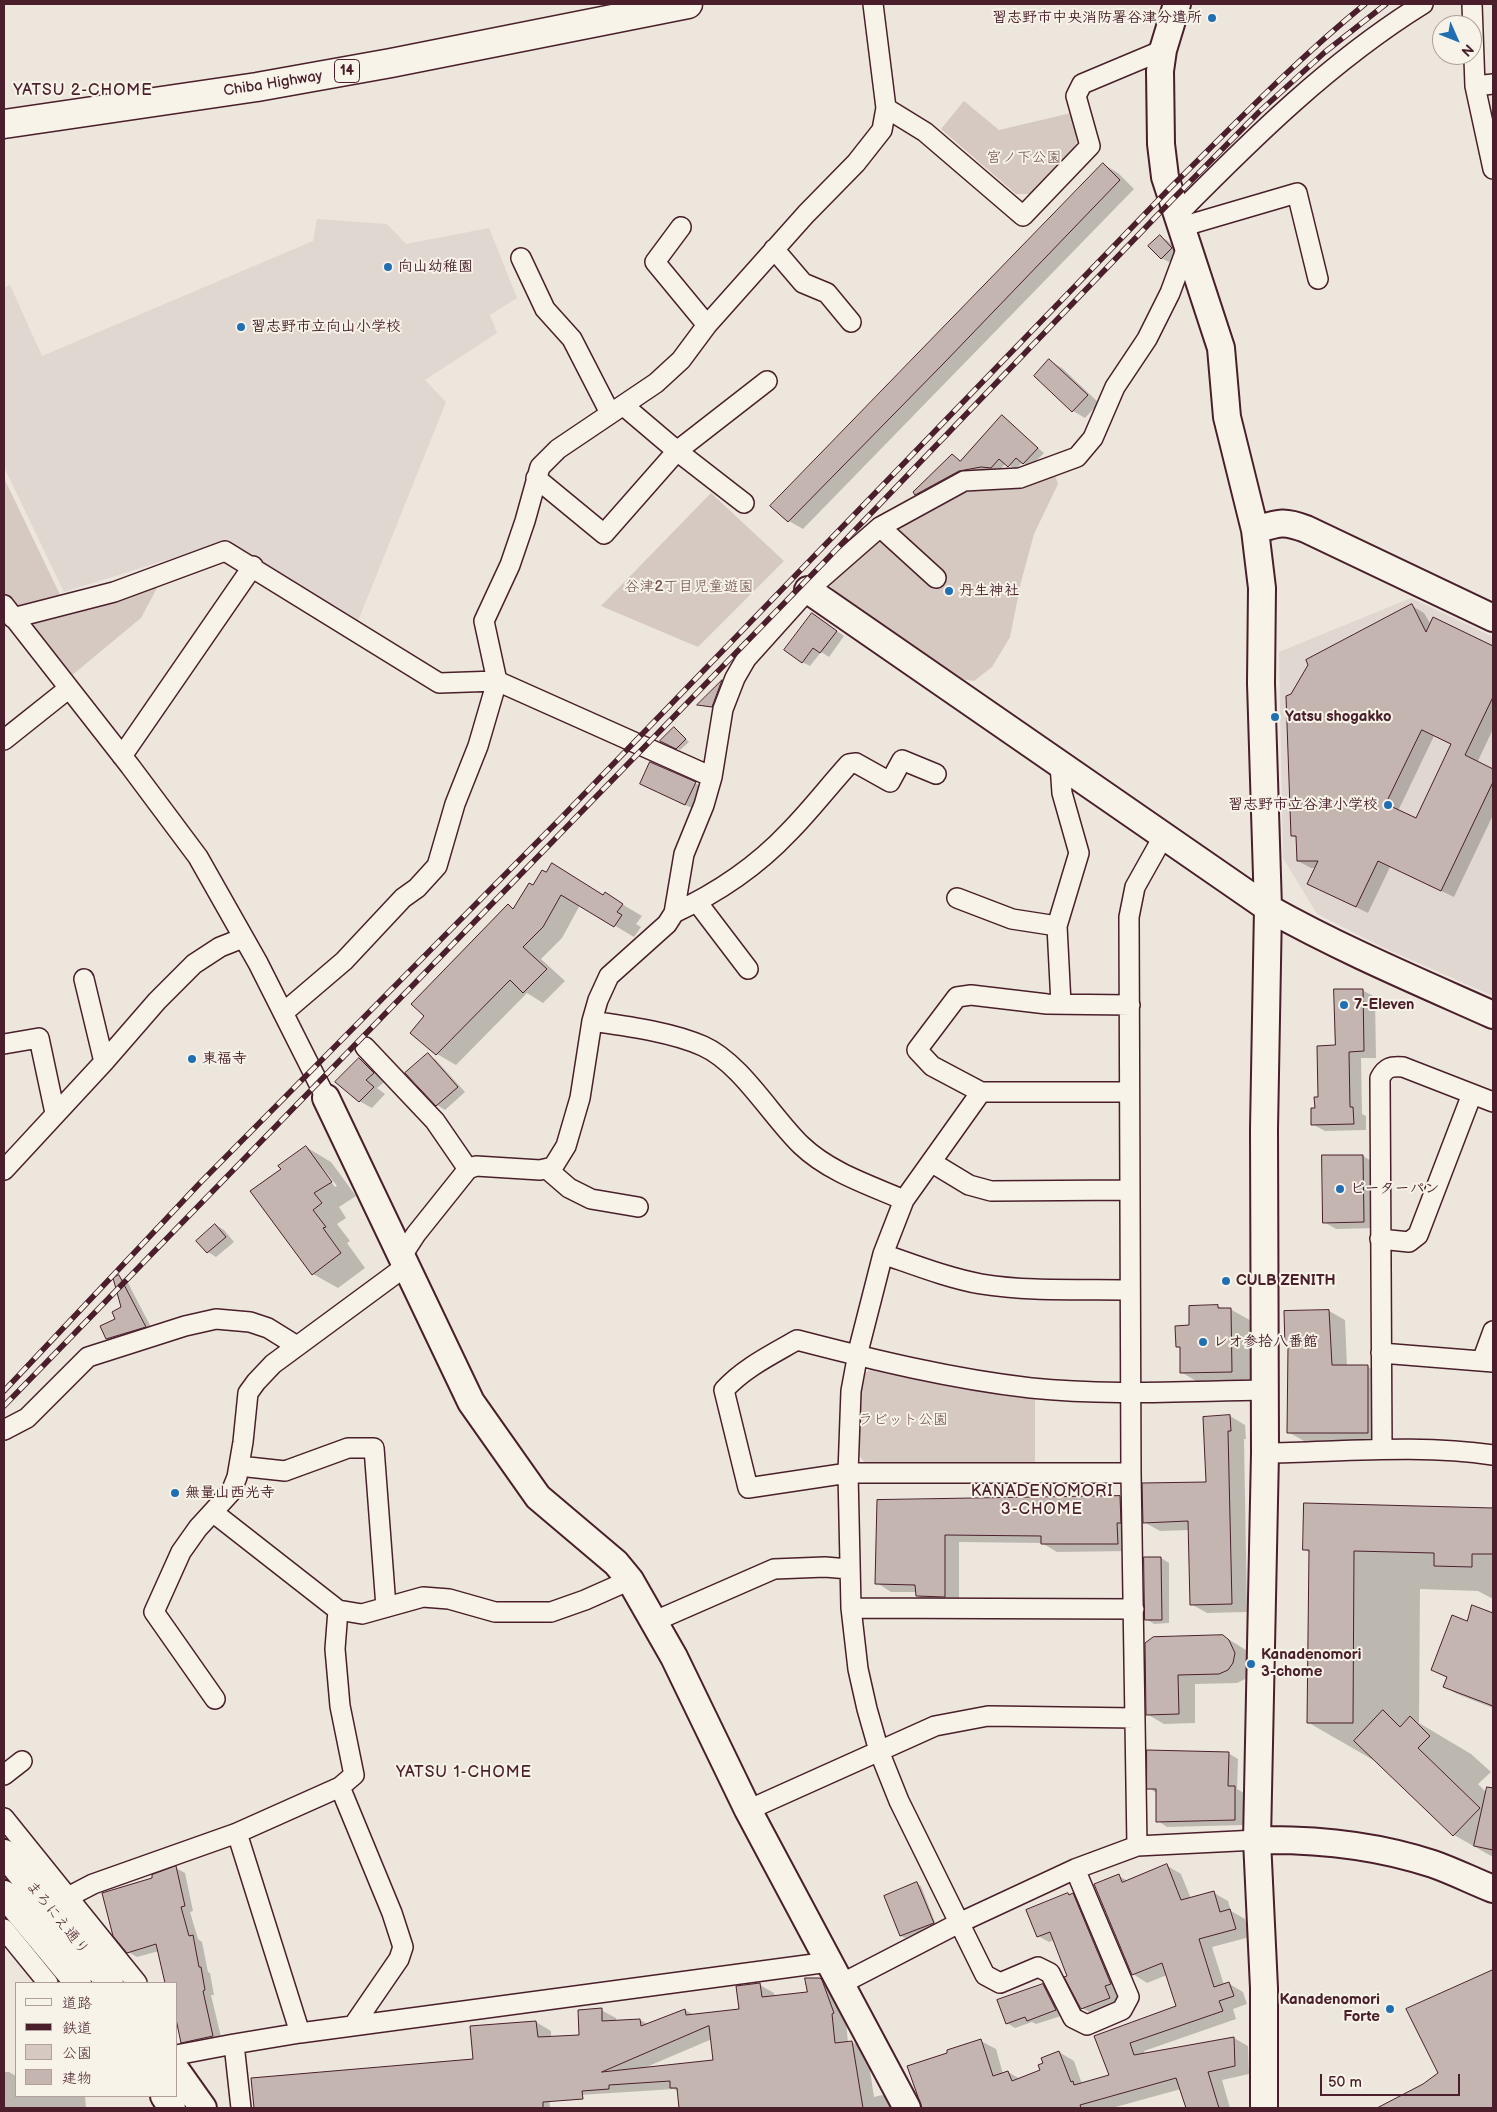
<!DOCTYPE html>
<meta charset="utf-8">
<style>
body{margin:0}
#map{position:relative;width:1497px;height:2112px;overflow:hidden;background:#ece6dd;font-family:"Balsamiq Sans","Klee One",sans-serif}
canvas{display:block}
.frame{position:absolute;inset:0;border:5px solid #4a1f2b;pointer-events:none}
.legend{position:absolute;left:15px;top:1982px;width:162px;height:115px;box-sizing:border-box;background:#f7f3e8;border:1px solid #b29e9c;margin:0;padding:6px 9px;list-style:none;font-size:15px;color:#4a1f2b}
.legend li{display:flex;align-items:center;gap:10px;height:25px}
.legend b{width:25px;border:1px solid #b29e9c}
.north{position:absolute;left:1432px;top:15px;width:50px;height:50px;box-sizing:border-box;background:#f7f3e8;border:1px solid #b29e9c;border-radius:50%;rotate:134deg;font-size:14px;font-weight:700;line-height:20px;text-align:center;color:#4a1f2b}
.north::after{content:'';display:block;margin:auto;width:18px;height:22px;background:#1f6fb2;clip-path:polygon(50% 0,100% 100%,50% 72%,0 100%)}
.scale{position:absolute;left:1320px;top:2074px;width:140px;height:22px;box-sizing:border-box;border:2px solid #4a1f2b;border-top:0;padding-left:6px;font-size:15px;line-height:18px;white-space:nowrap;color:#4a1f2b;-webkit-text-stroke:4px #f7f3e8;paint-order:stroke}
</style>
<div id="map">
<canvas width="1497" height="2112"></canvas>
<div class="frame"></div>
<ul class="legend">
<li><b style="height:6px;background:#f7f3e8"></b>道路</li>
<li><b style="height:6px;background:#4a1f2b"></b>鉄道</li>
<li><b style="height:14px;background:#d5c9c2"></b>公園</li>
<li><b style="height:14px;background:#c4b5b0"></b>建物</li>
</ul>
<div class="north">N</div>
<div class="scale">50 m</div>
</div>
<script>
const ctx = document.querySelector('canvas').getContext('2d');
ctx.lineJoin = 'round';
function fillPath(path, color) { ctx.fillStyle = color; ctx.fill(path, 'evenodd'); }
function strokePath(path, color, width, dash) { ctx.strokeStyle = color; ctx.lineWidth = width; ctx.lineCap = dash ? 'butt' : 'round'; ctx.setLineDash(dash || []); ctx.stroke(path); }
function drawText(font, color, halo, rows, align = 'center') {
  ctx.font = font + ' "Balsamiq Sans","Klee One",sans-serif'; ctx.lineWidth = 4; ctx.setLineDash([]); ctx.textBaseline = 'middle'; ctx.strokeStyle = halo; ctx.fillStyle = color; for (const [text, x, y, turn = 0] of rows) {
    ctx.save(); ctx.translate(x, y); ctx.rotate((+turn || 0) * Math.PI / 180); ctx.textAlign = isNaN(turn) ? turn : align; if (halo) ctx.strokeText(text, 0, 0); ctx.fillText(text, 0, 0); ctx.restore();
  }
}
const built = new Path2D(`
 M317 219 387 224 406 244 489 228 517 298 490 315 497 333 425 380 446 402 358 621 227 541 64 592 4 467V287L10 285 42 356 313 241Z
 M1411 598 1493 637V996L1380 946 1317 914 1283 858 1279 652Z`);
const green = new Path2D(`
 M964 101 999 130 1071 113 1077 141 1071 157 1036 194H1016L941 129Z
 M1014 469 1054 472 1058 484 1034 534 1021 582 1010 637 992 667 974 681 944 676 850 609 829 584 909 504 961 491Z
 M4 478 63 601 165 573 141 618 71 676 28 624 4 621Z
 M711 493 784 561 698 647 601 606Z
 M872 1369 1035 1399V1464L867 1465 856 1452 858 1377Z`);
const shadow = new Path2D(`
 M1103 164 1118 173 1134 189 803 529 789 521Z
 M1160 236 1168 241 1180 253 1169 262 1161 258Z
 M1050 361 1062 368 1099 403 1085 418 1073 411Z
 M1002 417 1044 453 1030 467 1022 462 1016 470 1006 463 998 472 923 498 916 494 952 456 961 462Z
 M1412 606 1424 613 1431 625 1434 619 1493 647V729L1477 763 1493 770V815L1454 897 1390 867 1368 913 1321 890 1316 868H1311L1298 861 1297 838 1293 836ZM1434 736 1452 745 1416 820 1398 811Z
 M813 614 844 636 829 657 821 652 810 666 802 662Z
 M722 682 725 684 715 708 699 705Z
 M678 731 689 742 680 750 665 743Z
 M695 783 707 790 698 811 641 784Z
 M534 887 604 896 605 894 642 916 636 924 641 927 634 937 580 905 562 938 541 959 565 981 543 1003 527 993 456 1065 437 1054 411 1033 508 906 514 909Z
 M1362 990 1375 997 1376 1058H1361L1362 1114 1366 1116V1130L1325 1131 1312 1124 1316 1110 1336 1046Z
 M428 1055 436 1060 465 1092 445 1110 437 1105 407 1073Z
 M359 1060 372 1067 386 1081 377 1088 385 1094 372 1108 359 1101Z
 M306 1147 331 1162 356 1196 339 1207 346 1218 337 1224 350 1241 347 1243 365 1268 338 1288 313 1274 282 1169ZM319 1167H322L337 1186 335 1187Z
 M1363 1156 1375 1163 1377 1228 1336 1229 1324 1222Z
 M216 1225 224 1230 234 1242 216 1257 208 1252Z
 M119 1277 127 1281 153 1331 115 1343 107 1338 123 1308Z
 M1218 1306 1223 1309H1230L1255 1323 1257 1385 1206 1387 1181 1372V1349L1177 1346 1191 1327 1190 1307Z
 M1329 1311 1345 1320 1347 1367H1368L1384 1376 1383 1441H1304L1288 1432 1289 1348 1287 1346Z
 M1230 1416 1245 1425 1246 1439H1244L1247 1612 1207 1613 1191 1604 1190 1530 1160 1531 1144 1522 1207 1483Z
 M1120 1497 1134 1505 1132 1551 1057 1552 1042 1543 959 1542V1604H931L917 1595V1592H891L877 1583 878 1501Z
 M1306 1505 1493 1509V1599L1478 1591 1420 1589 1419 1723 1471 1754 1491 1772 1478 1784 1493 1799V1857L1454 1835 1375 1761 1309 1723 1310 1553 1304 1549Z
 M1161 1558 1169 1563V1623L1154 1624 1146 1619Z
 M1473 1607 1493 1615V1708L1457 1694 1445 1687 1448 1678 1432 1670 1467 1622Z
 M1223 1636 1246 1650 1251 1663 1249 1673 1245 1679 1237 1683 1195 1684V1723L1164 1724 1147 1714 1154 1638Z
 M1228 1753 1238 1759 1237 1789 1244 1793V1825L1167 1827 1158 1821V1794L1149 1788Z
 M1166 1865 1181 1874 1191 1899 1214 1893 1228 1901 1231 1911 1245 1919 1250 1937 1212 1947 1224 1985 1228 1983 1243 1992 1247 2004 1233 2009 1236 2019 1144 2051 1145 2055 1234 2038 1248 2046 1249 2074 1222 2080 1230 2108H1187L1181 2089 1112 2108H923L908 2067 949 2054 981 2041 996 2049 1003 2074 1008 2072 1020 2079 1041 2071 1059 2052 1074 2061 1082 2084 1111 2076 1096 2037 1177 2006 1167 1975 1147 1983 1133 1974 1119 1876 1128 1881Z
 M176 1868 185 1873 193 1911 190 1912 198 1939 202 1942 208 1972 210 1973 214 1995H211L222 2041 192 2047 183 2042 176 1983H166L159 1951 137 1957 128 1952 154 1879Z
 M917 1884 921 1886 936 1925 905 1938 901 1936Z
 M1068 1894H1073L1084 1901 1121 1990 1115 1992 1120 2004 1093 2014 1082 2008 1054 1940 1049 1942 1038 1936Z
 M1493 1972V2108H1380L1424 2085 1440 2073 1408 2010Z
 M820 1979 835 1987 848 2021 846 2022 848 2043 852 2042 867 2050 874 2097 882 2095 897 2104 899 2108H680L679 2092 674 2089 549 2097 550 2108H255L253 2079 474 2060 471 2028 536 2022 551 2031V2038L580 2037 601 2010 616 2018V2022L640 2020 648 2024 685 2010 694 2015 740 2010 760 1985 774 1993 775 1997 808 1993ZM712 2039 714 2061 644 2068Z
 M1043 1985 1051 1990 1064 2015 1036 2024 1032 2022 1015 2028 1007 2023Z
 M4 2072H9L16 2076V2096H85L86 2108H4Z`);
const building = new Path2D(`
 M1103 163 1120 180 944 363 788 522 770 506Z
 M1160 235 1172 248 1161 259 1148 246Z
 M1049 359 1088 395 1072 412 1034 376Z
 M1002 415 1038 448 1023 464 1016 458 1008 467 999 459 991 468 981 467 959 471 915 495 913 492 952 454 960 461Z
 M1412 604 1426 632 1433 617 1493 646V697L1465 755 1493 769V782L1441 891 1378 861 1356 907 1307 884 1318 861H1297L1296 836H1291L1286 696 1291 694 1308 665 1306 660ZM1422 730 1451 744 1416 818 1386 804Z
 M812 613 837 631 820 653 813 648 802 663 784 650Z
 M722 680 712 707 697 705Z
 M674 727 686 739 676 749 660 741Z
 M650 762 696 782 685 805 640 784Z
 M552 863 603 895 605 892 623 904 617 912 622 915 614 927 561 895 543 927 523 947 547 969 523 993 510 980 436 1055 410 1033 424 1016 411 1004 508 904 513 909 529 883 533 885 542 870 546 872Z
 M1334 989H1363L1364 1051 1349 1052 1350 1107H1353L1354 1124 1311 1125V1108H1315L1314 1097H1318L1317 1046 1335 1045Z
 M428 1053 458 1087 436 1106 405 1073Z
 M359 1058 374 1073 366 1080 374 1087 359 1102 335 1082Z
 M306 1146 332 1182 314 1193 322 1203 313 1210 326 1227 323 1228 341 1253 312 1275 250 1191 281 1169 278 1166Z
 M1322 1155H1363L1364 1222 1323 1223Z
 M215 1224 226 1237 207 1253 196 1241Z
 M119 1275 146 1327 106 1339 100 1326 115 1319 112 1312 121 1307 113 1278Z
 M1218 1305V1308H1231L1232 1372 1180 1373V1347H1176L1175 1326 1189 1325V1306Z
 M1329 1310 1332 1365H1368V1433H1287L1288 1347H1285L1284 1311Z
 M1230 1415 1231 1431H1228L1232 1604 1190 1605 1188 1521 1143 1523 1142 1483 1206 1482 1203 1417Z
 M1120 1496 1121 1523H1117L1118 1544H1041V1536L945 1535V1597L916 1596 915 1585 875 1584 877 1500Z
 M1304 1503 1493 1508V1554H1472V1567L1434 1566V1553L1354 1551 1353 1723H1307L1309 1550H1303Z
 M1144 1557H1161L1162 1620H1145Z
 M1472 1605 1493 1613V1706L1443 1687 1447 1677 1431 1670 1452 1615 1467 1621Z
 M1223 1635 1229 1640 1235 1653 1233 1663 1228 1670 1219 1674 1178 1675 1179 1714 1146 1715 1145 1643 1153 1637Z
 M1383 1710 1400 1727 1410 1716 1430 1736 1418 1748 1480 1808 1453 1836 1354 1741Z
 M1147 1750 1229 1752 1228 1786H1235V1820L1156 1822V1789H1147Z
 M1487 1787 1493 1788V1850L1474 1846Z
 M1167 1864 1181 1900 1214 1891 1220 1912 1230 1909 1236 1929 1199 1939 1214 1987 1229 1982 1234 1996 1219 2001 1223 2011 1130 2043 1134 2055 1234 2037 1235 2066 1208 2072 1219 2108H1186L1176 2078 1080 2105 1081 2108H922L907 2066 947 2053V2050L981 2039 993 2076 1008 2071 1012 2081 1040 2070 1038 2065 1043 2063 1041 2058 1059 2051 1071 2082 1073 2081 1074 2085 1109 2075 1094 2036 1176 2006 1162 1963 1132 1975 1094 1884 1119 1874 1122 1882Z
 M176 1866 185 1906 181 1907 189 1936 193 1935 199 1967H201L205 1990 203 1991 213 2036 181 2043 176 2019V1983H165L156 1944 127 1953 113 1936 102 1893 152 1878V1875Z
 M917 1882 934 1923 900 1936 884 1896Z
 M1068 1893 1069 1895 1073 1893 1111 1984 1105 1986 1110 1998 1081 2009 1064 1977 1067 1976 1050 1932 1037 1937 1026 1910Z
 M1493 1970V2108H1377L1423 2084 1438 2073 1406 2009Z
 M805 1978H820L822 1980 834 2013 832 2014 835 2043 852 2041 863 2108H679L677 2088H670V2081L609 2085V2089L582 2091 583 2099 543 2102V2108H254L251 2078 473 2059 470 2026 536 2021 538 2037 579 2035 578 2010 602 2008V2021L640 2019 641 2026 685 2009 686 2015 739 2009 736 1986 760 1983 762 1997 807 1992ZM709 2026 713 2060 602 2072Z
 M1043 1984 1056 2010 1027 2021 1025 2017 1006 2024 997 2000Z`);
const street = new Path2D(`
 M1472 4 1475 86 1493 169
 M1475 86 1493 84
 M886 108 925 132 1023 216 1090 146 1076 96 1082 84 1163 50
 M1177 215C1253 138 1331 61 1423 4
 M681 227 655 262 707 325
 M1181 227 1297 193 1318 279
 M774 249 803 283 827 293 851 322
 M521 258 545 309 572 339 610 413
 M624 406 677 451 744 503
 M536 478 604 534 677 451 767 381
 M880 527 936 578
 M4 605 130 766 198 857 258 963 326 1098
 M13 618 114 592 225 551 439 683 497 681 712 777
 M4 740 68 689
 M122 756 253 566
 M1060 764 1062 793 1079 853 1057 926 1061 1004
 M957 898 1012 919 1057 926
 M697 902 748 969
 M674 913C715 894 757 866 789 832 810 811 829 786 849 764L856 763 890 782 902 760 936 774
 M84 979 104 1062
 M283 1013 344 961 403 898 417 888 437 866 455 804 478 746 497 681 484 621 510 565 525 521 540 467 558 449 656 383 681 360 707 325 806 214 856 163 882 130 886 108 873 4
 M592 1021C626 1026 672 1032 703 1046 741 1063 771 1116 801 1145 829 1172 869 1185 904 1200
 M4 1044 39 1038 55 1113
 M365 1047 435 1121 468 1169
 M981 1092 904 1200 883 1254 859 1348 851 1391 848 1473 851 1608 858 1669 867 1709 879 1751 899 1801 985 1975 1000 1983 1038 1967 1050 1973 1073 2018 1087 2025 1122 2010 1129 1997 1075 1869
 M1129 1092H981L932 1066 917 1050 957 997 971 995 1047 1004 1130 1005
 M931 1162 969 1185 991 1191 1129 1190
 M547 1169 569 1188 591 1199 638 1207
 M4 1170 104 1062 157 1001 194 964 220 947 243 938
 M1380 1239 1409 1242 1418 1235 1472 1094
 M883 1254C915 1265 948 1278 981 1284 1030 1292 1080 1289 1130 1290
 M401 1257 416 1234 468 1169 476 1166 540 1170 553 1167 566 1146 580 1098 592 1021 598 1000 609 976 667 924 674 913 684 854 704 805 712 777 723 709 735 678 746 659 808 590 880 527 964 481 1020 478 1077 457 1093 438 1115 387 1147 339 1170 293 1187 247
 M1381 1353 1493 1362
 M1482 1361 1493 1331
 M4 1430 27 1418 88 1357 185 1326 216 1319 250 1322 268 1328 297 1346
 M1382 1449 1380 1078C1386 1067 1391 1066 1403 1067L1493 1102
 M1265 1453C1341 1452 1418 1444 1493 1455
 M239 1466 285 1471 348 1448H374L386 1607
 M1131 1473H848L748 1488 724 1390C744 1368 771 1355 797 1340 874 1360 952 1379 1031 1388 1108 1396 1187 1391 1264 1390
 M214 1513 338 1610 362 1614 423 1597 449 1599 495 1612H551L585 1600 630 1580
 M851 1608 1134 1609
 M655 1621 774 1569 825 1567 849 1569
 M215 1699 154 1612 181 1552 198 1528 231 1492 237 1477 243 1442 248 1393 256 1382 273 1364 406 1266
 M4 1775 22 1761
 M340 1787 392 1913 403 1947 399 1959 353 2026
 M748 1810 935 1726 988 1716 1135 1718
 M4 1818 137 1983
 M237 1833 300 2033
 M1137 1846 1131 1473 1129 917 1135 887 1163 837
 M68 1897 93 1884 237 1833 340 1787 354 1775 340 1706 335 1649 338 1610
 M4 1929 48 1983
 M841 1984 959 1923 1075 1869 1137 1846 1257 1840
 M234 2044 300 2033 829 1962
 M176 2055 234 2044 241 2108`);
const secondary = new Path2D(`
 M1177 4 1163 50 1160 71 1161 144 1165 177 1221 348 1227 417 1255 530 1262 588 1261 683 1268 908 1264 1129 1265 1453 1257 1840 1264 1988V2108
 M1255 530C1278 523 1283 520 1306 529L1493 618
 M808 590 1268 908C1341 949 1417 981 1493 1015
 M326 1098 471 1402 538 1497 616 1563 630 1580 674 1657 748 1810 907 2108
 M1257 1840C1317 1839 1376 1845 1433 1864 1453 1871 1473 1881 1493 1889
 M4 1853 110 1983
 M4 1894 78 1983
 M176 2070 203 2108
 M164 2096 172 2108`);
const highway = new Path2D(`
 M4 124 257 87 391 63 688 4`);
const rail = new Path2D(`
 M4 1391 200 1183 562 817 1169 189C1233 126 1295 61 1365 4
 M4 1406 830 556 1172 200 1259 112 1325 52 1386 4`);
const markers = [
 [1212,18,5,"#1f6fb2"],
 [388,267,5,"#1f6fb2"],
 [241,327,5,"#1f6fb2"],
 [949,591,5,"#1f6fb2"],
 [1275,717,5,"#1f6fb2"],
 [1388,805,5,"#1f6fb2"],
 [1344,1005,5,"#1f6fb2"],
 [192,1059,5,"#1f6fb2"],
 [1340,1189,5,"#1f6fb2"],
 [1226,1281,5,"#1f6fb2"],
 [1203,1342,5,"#1f6fb2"],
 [175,1493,5,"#1f6fb2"],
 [1251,1664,5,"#1f6fb2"],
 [1390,2009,5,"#1f6fb2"]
];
const shields = [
 [347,71,25]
];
const shieldNames = [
 ["14",347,71]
];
const poiNames = [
 ["習志野市中央消防署谷津分遣所",1202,18,"right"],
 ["向山幼稚園",398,267],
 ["習志野市立向山小学校",251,327],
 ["丹生神社",959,591],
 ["Yatsu shogakko",1285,717],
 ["習志野市立谷津小学校",1378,805,"right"],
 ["7-Eleven",1354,1005],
 ["東福寺",202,1059],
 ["ピーターパン",1350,1189],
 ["CULB ZENITH",1236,1281],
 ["レオ参拾八番館",1213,1342],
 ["無量山西光寺",185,1493],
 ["Kanadenomori",1261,1655],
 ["3-chome",1261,1672],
 ["Kanadenomori",1380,2000,"right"],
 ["Forte",1380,2017,"right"]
];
const streetNames = [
 ["Chiba Highway",273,84,-9],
 ["まろにえ通り",57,1918,51]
];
const parkNames = [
 ["宮ノ下公園",1024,158],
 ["谷津2丁目児童遊園",689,587],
 ["ラビット公園",903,1420]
];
const neighbourhoodNames = [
 ["YATSU 2-CHOME",83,91],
 ["KANADENOMORI",1042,1492],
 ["3-CHOME",1042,1510],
 ["YATSU 1-CHOME",464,1773]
];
fillPath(built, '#e0d7d0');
fillPath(green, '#d5c9c2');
fillPath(shadow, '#0003');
fillPath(building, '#c4b5b0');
strokePath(building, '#4a1f2b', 1);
strokePath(street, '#4a1f2b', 22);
strokePath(secondary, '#4a1f2b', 30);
strokePath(highway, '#4a1f2b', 31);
strokePath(street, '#f7f3e8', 19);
strokePath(secondary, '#f7f3e8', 26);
strokePath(highway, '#f7f3e8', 28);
strokePath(rail, '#4a1f2b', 5.5);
strokePath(rail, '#f7f3e8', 4, [11]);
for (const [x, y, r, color] of markers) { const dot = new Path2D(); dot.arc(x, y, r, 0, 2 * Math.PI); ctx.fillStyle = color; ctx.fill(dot); strokePath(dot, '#f7f3e8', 2); }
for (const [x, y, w] of shields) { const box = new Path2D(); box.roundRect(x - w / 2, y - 11.5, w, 23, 4); ctx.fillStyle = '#f7f3e8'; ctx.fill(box); strokePath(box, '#4a1f2b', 1); }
drawText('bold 14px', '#4a1f2b', null, shieldNames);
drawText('bold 15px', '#4a1f2b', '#f7f3e8', poiNames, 'left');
drawText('15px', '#4a1f2b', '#f7f3e8', streetNames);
drawText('15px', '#6d4a51', '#f7f3e8', parkNames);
ctx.letterSpacing = '1px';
drawText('16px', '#4a1f2b', '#f7f3e8', neighbourhoodNames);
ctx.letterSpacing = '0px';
</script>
